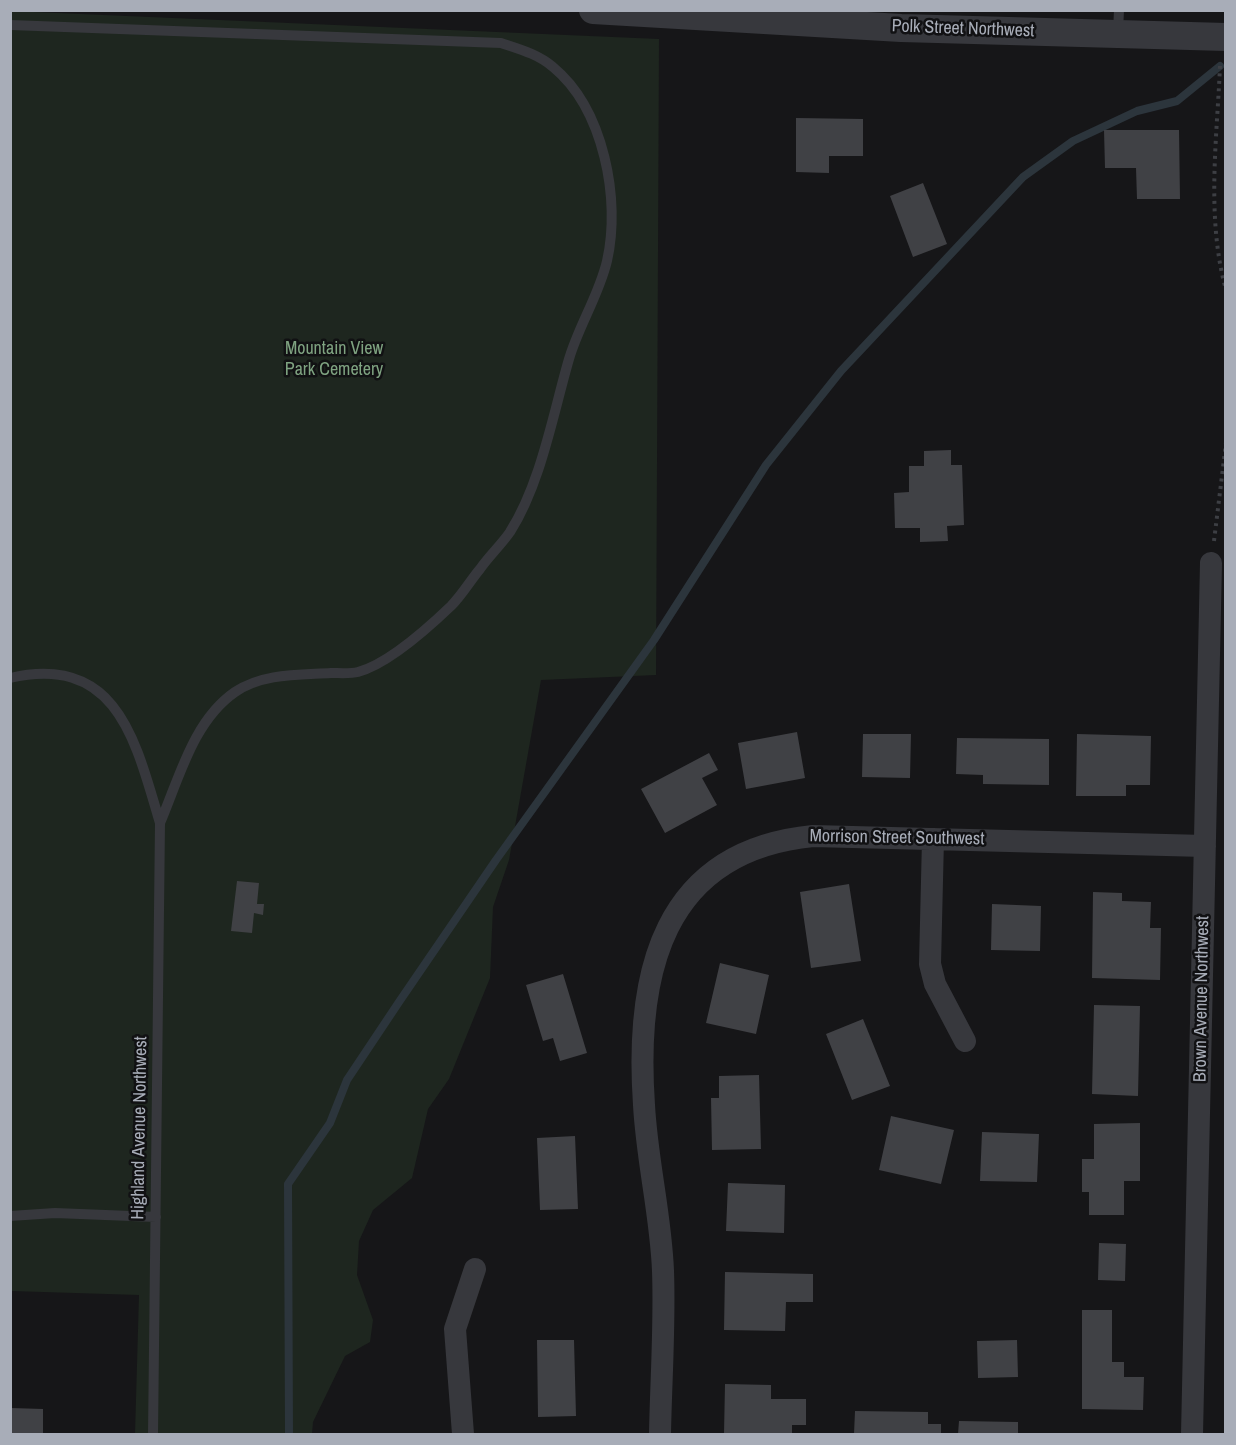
<!DOCTYPE html>
<style>
body{margin:0}
#map{position:relative;width:1236px;height:1445px;overflow:hidden;background:#161618;font-family:"Archivo Narrow",sans-serif}
canvas{display:block}
.frame{position:absolute;inset:0;border:12px solid #a8adb8;pointer-events:none}
</style>
<div id="map">
<canvas width="1236" height="1445"></canvas>
<div class="frame"></div>
</div>
<script>
const ctx = document.querySelector('canvas').getContext('2d');
ctx.lineJoin = 'round';
function fillPath(path, color) { ctx.fillStyle = color; ctx.fill(path, 'evenodd'); }
function strokePath(path, color, width, dash) { ctx.strokeStyle = color; ctx.lineWidth = width; ctx.lineCap = dash ? 'butt' : 'round'; ctx.setLineDash(dash || []); ctx.stroke(path); }
function drawText(font, color, halo, rows, align = 'center') {
  ctx.font = font + ' "Archivo Narrow",sans-serif'; ctx.lineWidth = 5; ctx.setLineDash([]); ctx.textBaseline = 'middle'; ctx.strokeStyle = halo; ctx.fillStyle = color; for (const [text, x, y, turn = 0] of rows) {
    ctx.save(); ctx.translate(x, y); ctx.rotate((+turn || 0) * Math.PI / 180); ctx.textAlign = isNaN(turn) ? turn : align; if (halo) ctx.strokeText(text, 0, 0); ctx.fillText(text, 0, 0); ctx.restore();
  }
}
const green = new Path2D(`
 M11 11 659 39 656 675 541 680 509 860 493 907 490 978 449 1079 428 1109 412 1178 373 1210 359 1241 357 1275 373 1320 370 1342 345 1356 313 1422 312 1434H135L139 1295 11 1291Z`);
const stream = new Path2D(`
 M289 1434 288 1184 330 1123 347 1080 399 1002 496 860 654 640 766 465 841 371 1023 177 1073 141 1137 111 1177 101 1220 66`);
const building = new Path2D(`
 M796 118 863 119V156H829V173L796 172Z
 M1104 130H1179L1180 199H1137L1136 168H1105Z
 M923 183 947 244 913 257 890 196Z
 M951 450V465H962L964 525 947 526 948 541 920 542V528H895L894 493 909 492V466H924V451Z
 M797 732 805 778 746 789 738 743Z
 M863 734H911L910 778 862 777Z
 M1077 734 1151 736 1150 785H1126V796H1076Z
 M957 738 1049 739V785L983 784V775L956 774Z
 M709 753 718 770 702 778 717 805 665 833 641 789Z
 M237 881 259 883 257 904H264L263 915 254 913 252 933 231 931Z
 M849 884 861 961 811 968 800 892Z
 M1093 892 1122 893V901L1151 902 1150 928H1161L1160 980 1092 978Z
 M992 904 1041 906 1040 951 991 950Z
 M720 963 769 975 756 1034 706 1023Z
 M563 974 587 1053 560 1061 553 1038 543 1041 526 985Z
 M1094 1005 1140 1006 1138 1096 1092 1094Z
 M863 1019 890 1086 852 1100 826 1034Z
 M759 1075 761 1149 712 1150 711 1098H719V1076Z
 M891 1116 954 1130 941 1184 879 1170Z
 M1140 1123V1181H1124V1215H1089V1192H1082V1159H1094V1124Z
 M982 1132 1039 1134 1037 1182 980 1181Z
 M575 1136 578 1209 540 1210 537 1138Z
 M728 1183 785 1185 784 1233 726 1231Z
 M1099 1243 1126 1244 1125 1281 1098 1280Z
 M725 1272 813 1274V1302H786L785 1331 724 1330Z
 M1082 1310H1112V1362H1124V1377H1144L1143 1410 1082 1409Z
 M537 1340H574L576 1416 538 1417Z
 M1017 1340 1018 1377 978 1378 977 1341Z
 M725 1384 771 1385V1399H806V1425H792V1434H724Z
 M11 1408 43 1409V1434H11Z
 M855 1411 928 1412V1424H941V1434H854Z
 M959 1421 1018 1422V1434H958Z`);
const path = new Path2D(`
 M1220 66C1217 139 1206 218 1226 290
 M1214 541 1226 443`);
const service = new Path2D(`
 M10 25 501 43C519 49 538 54 553 67 604 109 621 200 607 261 599 295 579 325 569 359 553 414 541 483 510 532 501 545 489 556 480 569 470 581 462 595 451 606 428 628 388 664 358 672 350 674 339 673 331 673 299 675 263 673 235 692 193 721 179 779 160 823
 M1118 32 1119 10
 M10 678C118 653 136 743 160 823L153 1434
 M10 1216 55 1213 156 1217`);
const minor = new Path2D(`
 M933 839 930 964 935 984 965 1041
 M463 1434 455 1329 475 1269
 M660 1434C661 1380 665 1325 663 1271 661 1216 647 1161 644 1105 635 975 661 851 813 836L1205 846
 M1192 1434 1211 563`);
const tertiary = new Path2D(`
 M593 10 901 28 1226 37`);
const streetNames = [
 ["Polk Street Northwest",963,29,2],
 ["Morrison Street Southwest",897,838,1],
 ["Brown Avenue Northwest",1202,999,-89],
 ["Highland Avenue Northwest",140,1128,-89]
];
const parkNames = [
 ["Mountain View",334,349],
 ["Park Cemetery",334,370]
];
fillPath(green, '#1e261f');
strokePath(stream, '#2c353c', 8);
fillPath(building, '#404145');
strokePath(path, '#3d3f44', 4, [3, 4.5]);
strokePath(service, '#37383d', 10);
strokePath(minor, '#37383d', 22);
strokePath(tertiary, '#37383d', 28);
drawText('18px', '#a8adb8', '#111113', streetNames);
drawText('18px', '#7fa381', '#111113', parkNames);
</script>
